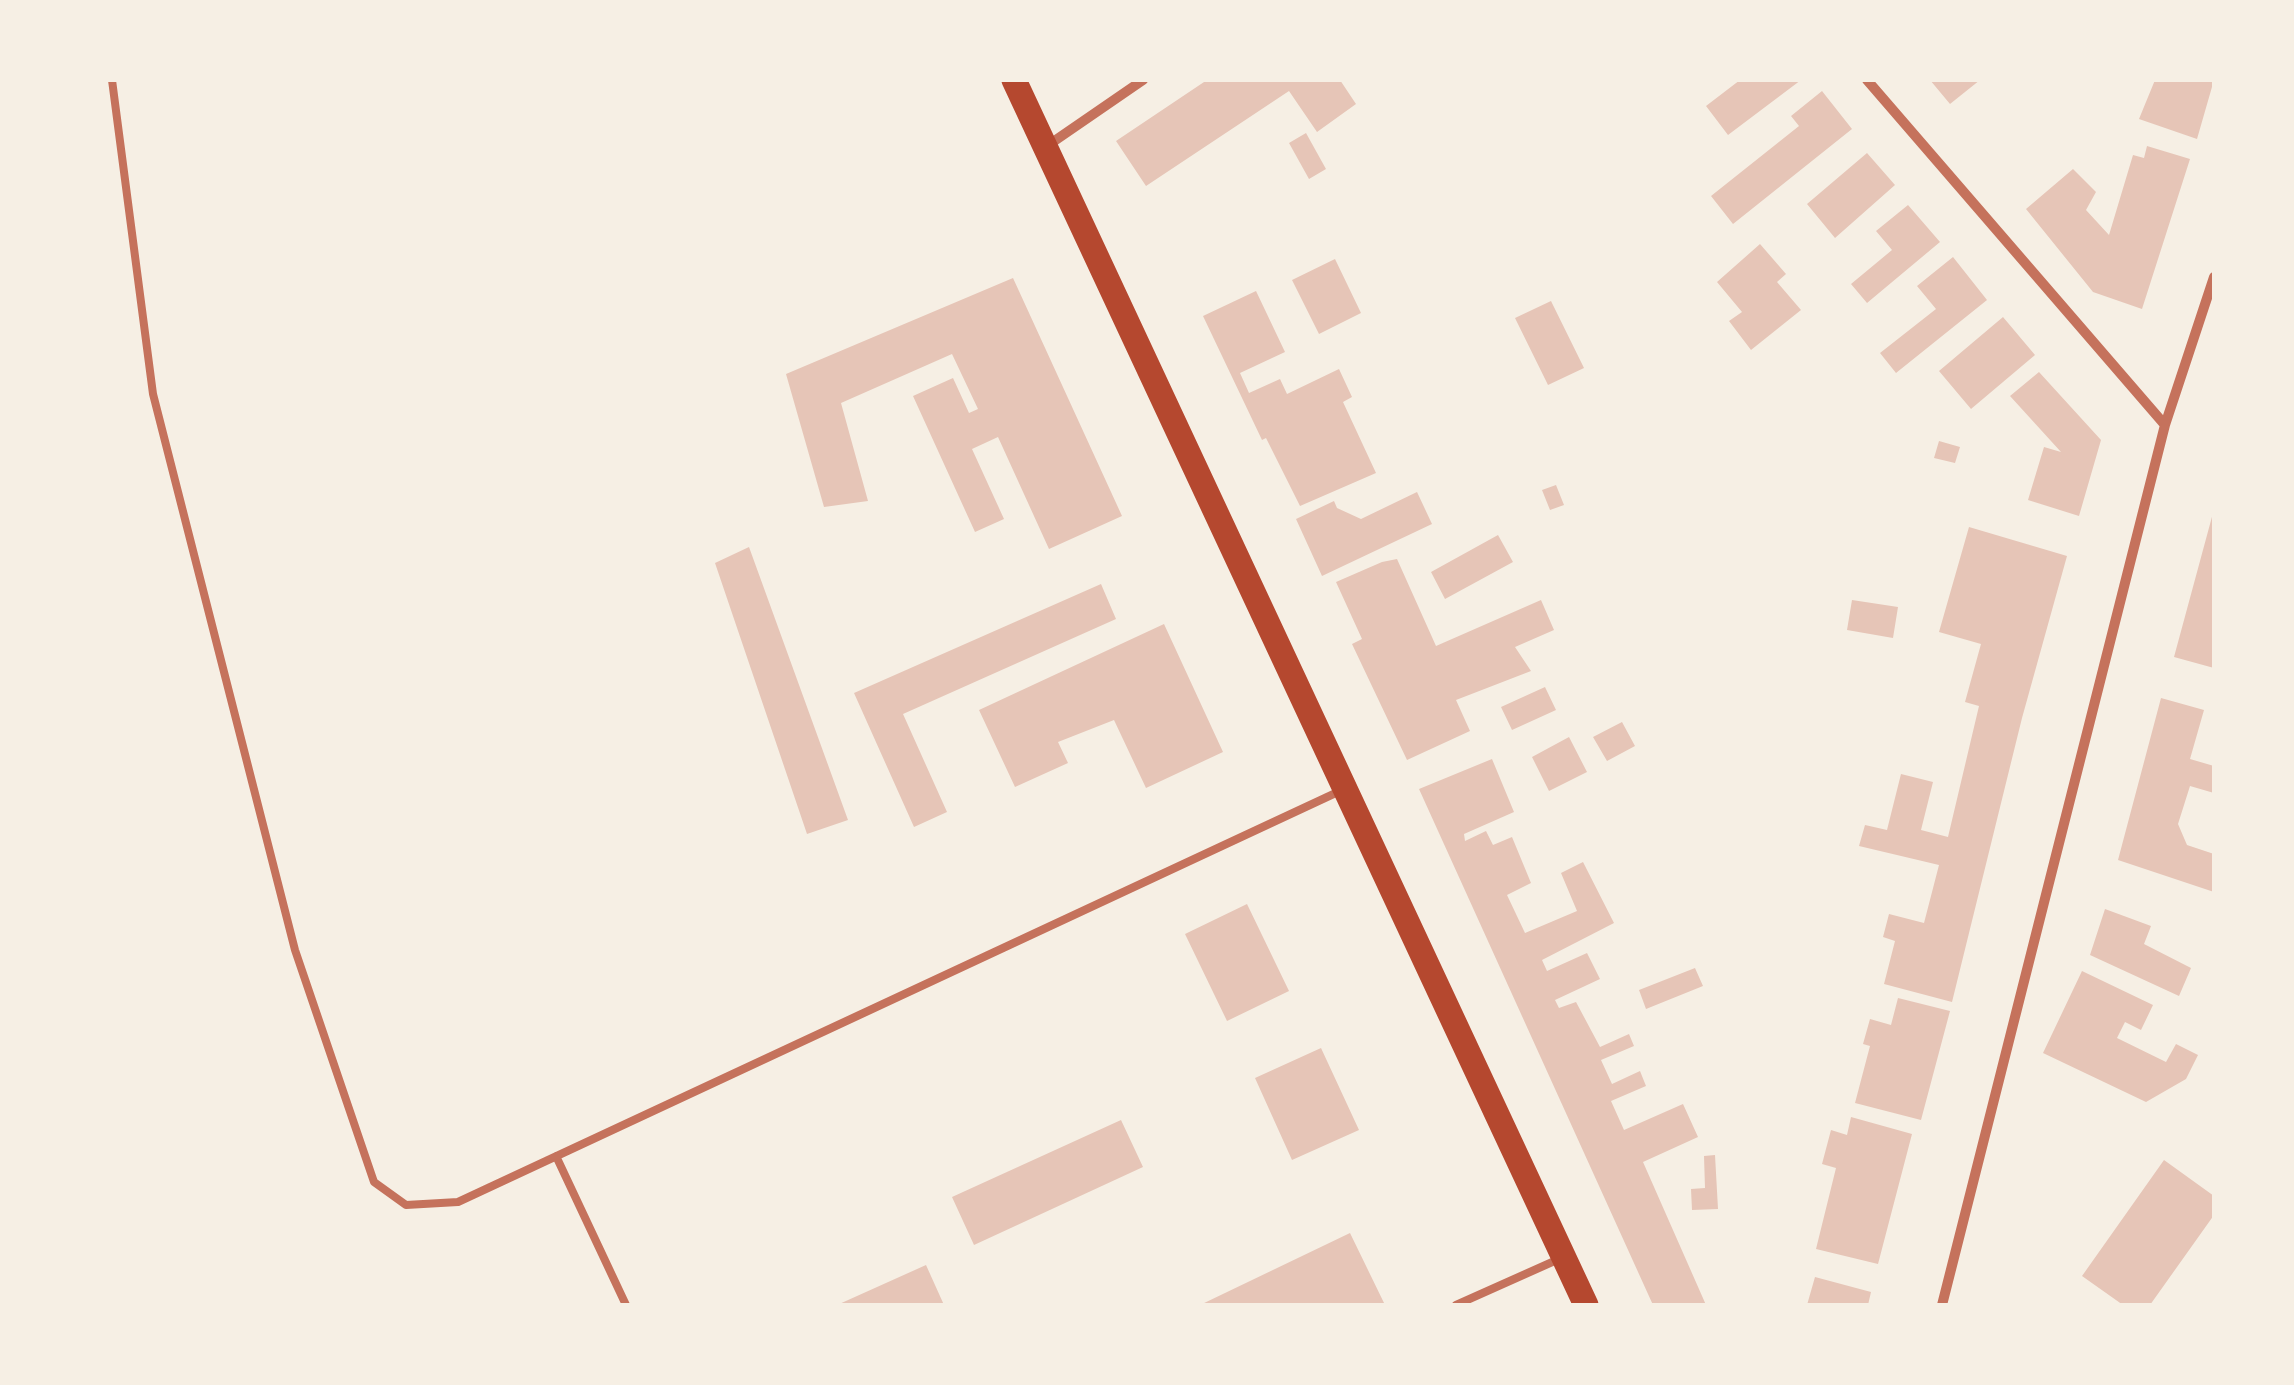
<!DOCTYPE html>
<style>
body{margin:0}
#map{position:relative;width:2294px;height:1385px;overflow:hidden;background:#f6efe4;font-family:Karla,sans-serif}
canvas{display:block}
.frame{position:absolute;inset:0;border:82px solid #f6efe4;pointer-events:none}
</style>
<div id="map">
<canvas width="2294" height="1385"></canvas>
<div class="frame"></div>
</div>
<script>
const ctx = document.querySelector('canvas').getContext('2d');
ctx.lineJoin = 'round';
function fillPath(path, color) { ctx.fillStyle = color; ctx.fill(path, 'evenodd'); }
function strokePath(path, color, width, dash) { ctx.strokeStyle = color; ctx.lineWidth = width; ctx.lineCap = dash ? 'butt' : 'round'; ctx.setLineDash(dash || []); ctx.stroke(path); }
const building = new Path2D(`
 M1207 80H1340L1356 104 1317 132 1289 91 1146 186 1116 141Z
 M1740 80H1801L1728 135 1706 106Z
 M1930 80H1980L1950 104Z
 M2155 80H2214L2197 139 2139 119Z
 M1822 91 1852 129 1733 224 1711 196 1799 126 1791 116Z
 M1306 133 1326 169 1309 179 1289 143Z
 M2147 146 2190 159 2142 309 2093 292 2026 209 2073 169 2096 192 2086 210 2109 235 2133 155 2144 158Z
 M1867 153 1895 185 1835 238 1807 204Z
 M1908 205 1940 242 1867 303 1851 284 1892 250 1876 231Z
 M1760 244 1786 274 1777 282 1801 310 1751 350 1729 321 1742 312 1717 282Z
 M1953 257 1987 300 1896 373 1880 353 1936 309 1917 286Z
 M1335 259 1361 313 1319 334 1292 280Z
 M1013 278 1122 516 1049 549 998 437 972 449 1004 519 975 532 913 396 953 378 969 413 978 409 952 354 841 403 868 501 824 507 786 374Z
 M1256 291 1285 352 1240 373 1249 393 1280 379 1287 394 1339 369 1352 397 1343 402 1376 473 1300 506 1266 438 1262 440 1203 316Z
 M1551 301 1584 368 1548 385 1515 318Z
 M2003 317 2035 355 1971 409 1939 371Z
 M2039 372 2101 440 2079 516 2028 500 2044 447 2061 452 2010 396Z
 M1939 441 1960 447 1955 463 1934 458Z
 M1556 485 1564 505 1550 510 1542 490Z
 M1417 492 1432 524 1322 576 1296 519 1334 501 1337 508 1361 519Z
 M2213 513H2214V668L2174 657Z
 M1969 527 2067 556 2022 718 1952 1002 1884 984 1895 941 1883 937 1889 914 1924 923 1939 865 1859 846 1865 825 1887 830 1901 774 1933 782 1921 830 1948 837 1979 706 1965 702 1981 644 1939 632Z
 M1498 535 1513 562 1445 599 1431 572Z
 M749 547 848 820 807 834 715 563Z
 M1397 559 1436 646 1541 600 1554 630 1515 647 1531 671 1456 700 1470 731 1407 760 1352 644 1362 639 1336 582 1382 562Z
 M1101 584 1116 619 903 714 947 812 914 827 854 693Z
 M1852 600 1898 607 1893 638 1847 630Z
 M1164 624 1223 752 1146 788 1114 720 1058 742 1068 763 1015 787 979 710Z
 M1545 687 1556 710 1512 730 1501 707Z
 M2161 698 2204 710 2190 759 2214 766V793L2190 786 2178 824 2187 845 2214 854V892L2118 860Z
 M1622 722 1635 746 1607 761 1593 737Z
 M1569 737 1587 772 1549 791 1532 757Z
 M1492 759 1514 812 1464 834 1465 841 1486 831 1493 845 1512 837 1531 883 1507 895 1525 933 1577 911 1561 873 1583 862 1614 923 1542 960 1547 971 1587 953 1600 979 1555 1000 1559 1008 1576 1002 1600 1047 1629 1034 1634 1046 1601 1060 1612 1084 1640 1071 1646 1086 1611 1101 1624 1130 1683 1104 1698 1137 1643 1162 1706 1305H1653L1419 789Z
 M1247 904 1289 991 1227 1021 1185 934Z
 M2105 909 2151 926 2144 944 2191 968 2179 996 2090 955Z
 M1695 968 1703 986 1646 1009 1639 990Z
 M2082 971 2153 1005 2141 1030 2125 1022 2117 1038 2166 1062 2176 1044 2198 1055 2186 1079 2146 1102 2043 1053Z
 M1898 998 1950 1011 1921 1120 1855 1103 1870 1046 1863 1044 1870 1019 1891 1025Z
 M1321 1048 1359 1130 1292 1160 1255 1078Z
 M1851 1117 1912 1134 1878 1264 1816 1249 1836 1168 1822 1164 1831 1130 1847 1135Z
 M1121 1120 1143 1167 974 1245 952 1197Z
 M1715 1155 1718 1209 1692 1210 1691 1189 1705 1188 1704 1156Z
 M2164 1160 2214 1196V1215L2150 1305H2123L2082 1276Z
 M1350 1233 1385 1305H1200Z
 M926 1265 944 1305H837Z
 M1815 1277 1871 1292 1868 1305H1807Z`);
const service = new Path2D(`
 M112 80 153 394 295 950 374 1182 406 1205 458 1202 1340 791
 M556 1156 626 1305
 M1456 1305 1559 1259`);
const minor = new Path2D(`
 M1867 80 2165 425
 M1047 146 1143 80
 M1942 1305 2165 425 2214 277`);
const primary = new Path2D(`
 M1014 80 1586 1305`);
fillPath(building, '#e6c5b7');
strokePath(service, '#c5725c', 8);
strokePath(minor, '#c5725c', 10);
strokePath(primary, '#b5482f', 25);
</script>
